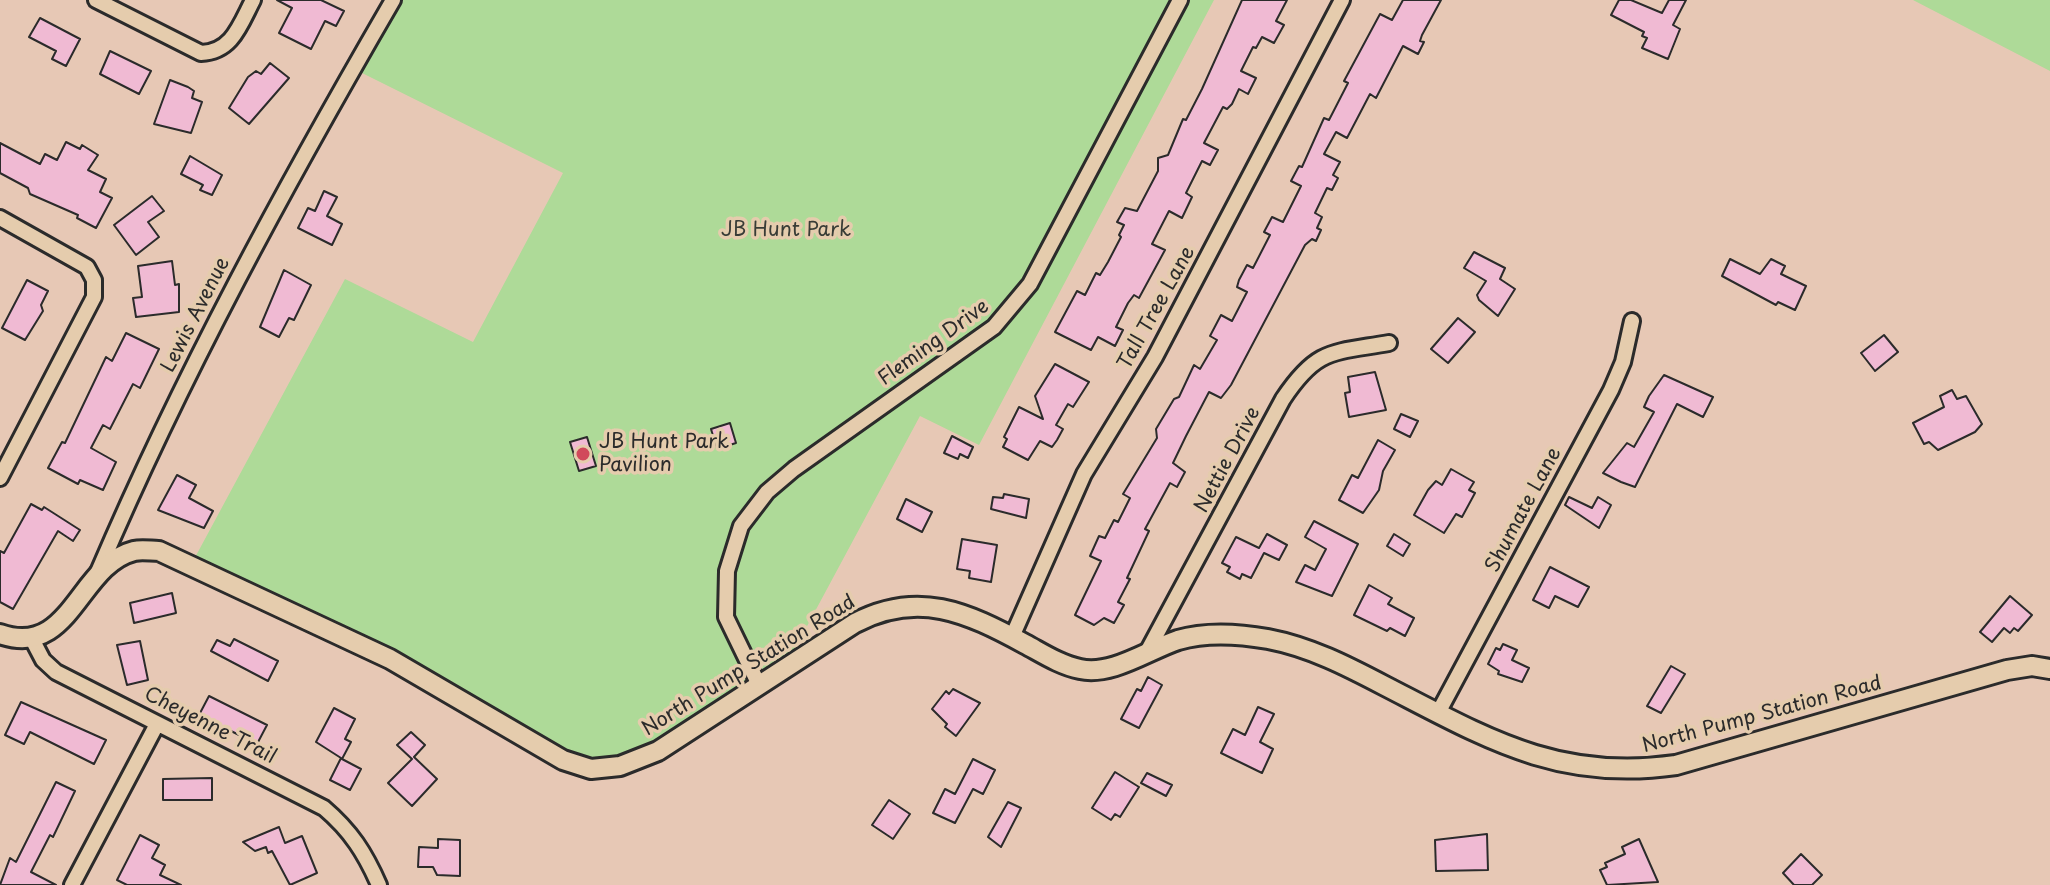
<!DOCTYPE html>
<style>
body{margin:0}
canvas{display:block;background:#e7c8b5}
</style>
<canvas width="2050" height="885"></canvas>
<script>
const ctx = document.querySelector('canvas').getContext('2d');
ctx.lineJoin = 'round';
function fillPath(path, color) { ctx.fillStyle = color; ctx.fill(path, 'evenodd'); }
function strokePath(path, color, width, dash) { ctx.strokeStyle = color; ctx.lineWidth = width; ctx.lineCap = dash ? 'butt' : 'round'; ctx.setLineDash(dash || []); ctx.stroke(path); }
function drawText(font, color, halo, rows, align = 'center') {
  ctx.font = font + ' "Playpen Sans",sans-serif'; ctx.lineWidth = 7; ctx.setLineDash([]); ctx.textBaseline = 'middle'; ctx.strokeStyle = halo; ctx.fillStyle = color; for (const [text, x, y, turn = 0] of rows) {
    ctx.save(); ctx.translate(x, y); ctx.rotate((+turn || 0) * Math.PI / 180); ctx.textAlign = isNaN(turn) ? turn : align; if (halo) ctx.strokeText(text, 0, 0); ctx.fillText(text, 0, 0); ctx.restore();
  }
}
const green = new Path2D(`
 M401 0H1214L979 445 920 416 784 669 658 751 591 769 192 563 345 279 473 342 563 173 360 72Z
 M1913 0H2050V71Z`);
const building = new Path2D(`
 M277 0H321L344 11 336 26 325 21 311 49 279 33 292 8Z
 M1242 0H1287L1276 21 1284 25 1274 43 1262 37 1256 48 1253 47 1241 71 1256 78 1248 94 1239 89 1232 104 1227 109 1223 107 1204 143 1218 150 1210 165 1202 161 1186 193 1192 197 1182 218 1169 211 1152 244 1165 250 1139 298 1134 295 1128 303 1116 327 1123 330 1115 346 1098 337 1091 350 1055 332 1077 291 1085 295 1096 273 1100 275 1108 262 1121 237 1119 235 1124 225 1117 222 1125 208 1137 211 1158 171V158L1168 155 1183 119 1186 120 1202 89Z
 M1403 0H1441L1422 35 1420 41 1424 42 1418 54 1403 46 1376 98 1370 94 1347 138 1336 132 1324 154 1340 162 1333 175 1338 178 1332 190 1327 188 1315 213 1322 217 1317 228 1321 230 1316 241 1312 239 1305 245 1231 385 1221 398 1209 392 1186 436 1173 463 1185 472 1177 487 1170 483 1145 529 1149 531 1127 578 1130 579 1118 602 1124 605 1114 623 1104 618 1094 625 1075 615 1101 561 1090 556 1099 536 1105 538 1114 520 1118 522 1130 498 1123 494 1157 438 1156 429 1174 399 1179 397 1194 365 1200 369 1217 340 1210 336 1221 315 1232 321 1247 292 1237 287 1239 280 1247 265 1253 268 1270 235 1264 232 1272 217 1283 222 1301 186 1291 181 1299 166 1302 167 1324 118 1329 120 1348 83 1344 81 1380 14 1392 20Z
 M1619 0H1631L1662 13 1669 0H1686L1673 25 1680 29 1668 59 1642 48 1647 38 1642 36 1644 32 1611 15Z
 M40 18 80 39 66 66 52 59 56 51 29 37Z
 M110 51 151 71 139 94 100 74Z
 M270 63 289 78 249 124 229 108 248 77 256 71 261 74Z
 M170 80 188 87 194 91 192 98 202 102 191 133 154 124Z
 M66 142 80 149 82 145 98 155 88 170 106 179 100 192 112 198 96 228 77 218 78 215 30 194 28 188 0 173V143L40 164 45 154 57 160Z
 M190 156 222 175 212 195 200 190 203 185 181 174Z
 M324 191 337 197 327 216 342 224 332 245 298 228 308 208 315 211Z
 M152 196 164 211 148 222 159 237 136 255 114 225Z
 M1474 252 1505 268 1500 279 1515 289 1498 316 1479 300 1477 295 1486 281 1464 268Z
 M1730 259 1760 274 1771 259 1785 266 1781 274 1806 286 1795 310 1778 302 1776 305 1722 276Z
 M172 261 175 285 179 284V312L136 317 133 298 142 297 138 266Z
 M284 270 311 285 294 320 289 318 279 337 260 327Z
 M27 280 48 291 41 305 43 311 25 340 2 328Z
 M1458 318 1475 332 1448 363 1431 349Z
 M126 333 159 349 140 388 133 384 110 429 103 425 91 448 116 462 103 490 80 480 78 484 48 468 62 442 65 443 106 357 112 361Z
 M1884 335 1898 352 1875 371 1861 353Z
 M1055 364 1089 382 1073 407 1068 404 1056 425 1063 429 1057 440 1052 447 1040 441 1028 460 1003 447 1007 439 1004 437 1019 407 1043 419 1035 396Z
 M1375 372 1386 410 1349 417 1345 393 1350 392 1348 377Z
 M1664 375 1713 397 1703 417 1677 404 1635 487 1621 482 1603 473 1627 443 1634 447 1654 412 1644 407 1649 396Z
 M1952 390 1957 399 1966 396 1982 424 1975 432 1938 450 1929 442 1924 444 1913 423 1944 407 1940 396Z
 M1401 414 1418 421 1410 437 1394 429Z
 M730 423 736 443 717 449 711 429Z
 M952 436 973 447 968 458 960 454 958 459 944 453Z
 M587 437 596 466 579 471 570 442Z
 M1378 440 1395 450 1383 471 1379 490 1363 513 1339 500 1352 475 1358 478Z
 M1451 469 1474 482 1469 490 1475 493 1462 517 1456 514 1444 533 1414 515 1428 490 1436 481 1442 485Z
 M177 475 196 485 189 498 213 511 204 528 158 510Z
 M1004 494 1029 499 1026 518 991 509 993 497 1003 498Z
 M1569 497 1592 508 1598 497 1611 505 1599 528 1565 505Z
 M906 499 932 512 922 532 897 519Z
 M31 504 42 510 44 507 80 530 73 541 58 531 13 609 0 602V551L4 553Z
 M1314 521 1358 544 1332 596 1296 582 1305 565 1315 570 1326 549 1305 537Z
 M1267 534 1287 545 1279 560 1264 553 1251 578 1242 574 1240 579 1227 572 1230 567 1222 563 1236 537 1259 548Z
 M1394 534 1410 544 1403 556 1387 546Z
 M962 539 997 545 991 582 969 578 970 571 957 569Z
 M1550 567 1589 587 1578 607 1555 596 1549 608 1533 600Z
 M1369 585 1392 598 1388 604 1414 618 1405 636 1390 628 1387 631 1354 615Z
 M172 593 176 613 134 623 130 603Z
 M2010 596 2032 615 2018 631 2014 628 2010 633 2004 628 1992 642 1980 632Z
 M234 639 278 661 268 681 211 651 217 640 230 646Z
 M140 641 148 680 127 685 117 645Z
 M1503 644 1517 650 1512 660 1529 668 1522 682 1498 674 1499 671 1488 664 1496 648 1500 650Z
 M1671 666 1685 674 1661 713 1647 706Z
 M1148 677 1162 685 1139 728 1121 719 1137 689 1141 691Z
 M953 689 980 703 956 736 945 727 947 724 932 709 946 691 949 694Z
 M209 696 267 725 257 744 199 715Z
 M21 702 106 740 94 764 30 732 24 744 5 735Z
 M1258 707 1274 714 1260 742 1273 749 1262 773 1221 753 1233 729 1245 735Z
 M334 708 355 719 345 739 351 742 342 759 361 769 350 790 330 780 341 758 316 742Z
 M411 732 425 745 414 757 437 779 412 806 388 783 412 759 397 745Z
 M973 759 995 770 983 794 973 789 955 823 933 813 945 789 955 794Z
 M1115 772 1139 787 1120 817 1115 814 1111 820 1092 808Z
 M1147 773 1172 785 1166 796 1141 783Z
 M212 778V800H163V779Z
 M56 782 75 791 53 837 50 835 31 872 56 885H0L10 858 16 862Z
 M889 800 910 814 893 839 872 825Z
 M1008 802 1021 808 1001 847 988 837Z
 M279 827 285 843 302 836 317 873 290 885 272 851 268 853 266 847 255 851 243 842Z
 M1487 834 1488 870 1436 871 1435 840Z
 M140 835 159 845 152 858 165 865 160 875 181 885H127L117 880Z
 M438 839 460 840V876L437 875 433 867H418L419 847 438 848Z
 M1639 839 1658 882 1607 885 1600 870 1607 867 1605 863 1625 854 1622 847Z
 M1801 854 1822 875 1812 885H1794L1783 873Z`);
const minor = new Path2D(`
 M96 0 201 53C232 52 240 25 253 0
 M0 218 87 267 94 280V297L0 478
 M98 572C182 375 285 186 393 0
 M1012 637 1084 474 1155 357 1342 0
 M32 639 43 660 56 672 324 808C351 831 365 853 379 885
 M1147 652 1283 399C1317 348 1332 353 1389 343
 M759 685 726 617 727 571 741 526 767 492 794 469 994 327 1030 284 1180 0
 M1438 713 1611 390 1623 362 1632 321
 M72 885 157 724`);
const tertiary = new Path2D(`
 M0 634C71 659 78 565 134 551 142 549 151 551 159 551L390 659 563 760 591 769 620 766 658 751 855 623C918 590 966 612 1025 644 1042 653 1060 665 1080 669 1112 676 1148 650 1178 640 1205 632 1240 634 1268 639 1310 647 1347 666 1385 686 1486 738 1558 782 1676 765L2007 670 2032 666 2050 669`);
const markers = [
 [583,454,8,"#d1495b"]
];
const parkNames = [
 ["JB Hunt Park",786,230]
];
const streetNames = [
 ["Tall Tree Lane",1157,308,-61],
 ["Lewis Avenue",196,315,-63],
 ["Fleming Drive",934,343,-36],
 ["Nettie Drive",1228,460,-62],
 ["Shumate Lane",1524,510,-62],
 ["North Pump Station Road",749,666,-32],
 ["North Pump Station Road",1762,715,-15],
 ["Cheyenne Trail",210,726,27]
];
const poiNames = [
 ["JB Hunt Park",599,442],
 ["Pavilion",599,465]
];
fillPath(green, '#aeda98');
fillPath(building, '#f0bad3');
strokePath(building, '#2b2b2b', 2);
strokePath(minor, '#2b2b2b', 20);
strokePath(tertiary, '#2b2b2b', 24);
strokePath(minor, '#e5ccad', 14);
strokePath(tertiary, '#e5ccad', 18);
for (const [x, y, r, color] of markers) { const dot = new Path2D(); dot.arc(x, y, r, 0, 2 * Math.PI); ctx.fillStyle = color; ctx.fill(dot); strokePath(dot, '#e5ccad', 3); }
drawText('20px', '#383c36', '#e5ccad', parkNames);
drawText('20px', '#2b2b2b', '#e5ccad', streetNames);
drawText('20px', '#2b2b2b', '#e5ccad', poiNames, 'left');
</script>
